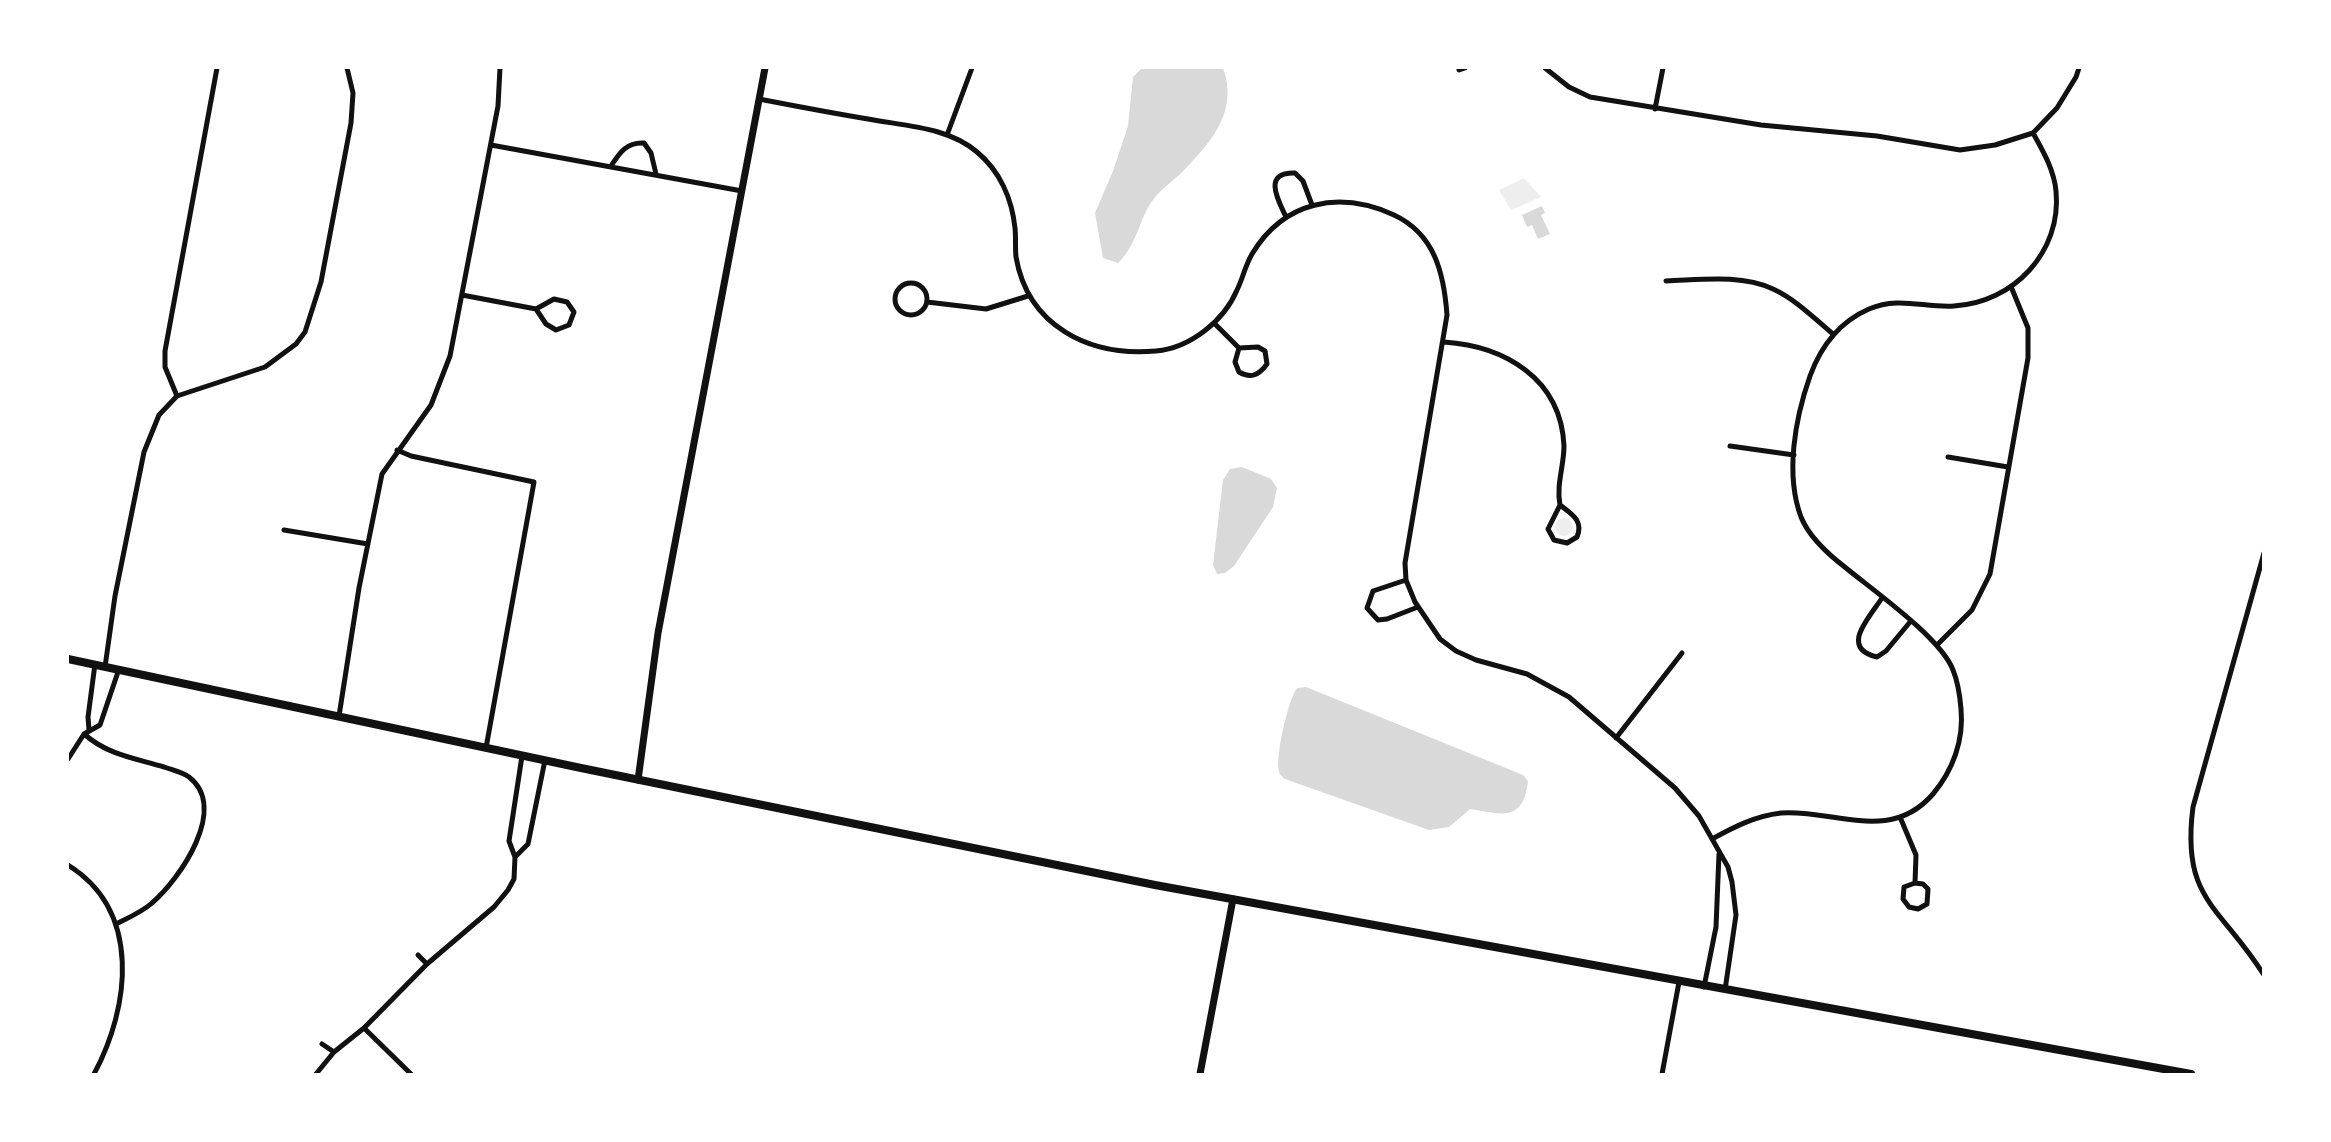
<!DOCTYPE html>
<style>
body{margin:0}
#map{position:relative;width:2331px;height:1142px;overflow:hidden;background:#fff;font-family:Quicksand,sans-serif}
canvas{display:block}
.frame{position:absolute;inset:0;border:69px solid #fff;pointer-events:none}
</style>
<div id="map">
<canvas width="2331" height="1142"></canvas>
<div class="frame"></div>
</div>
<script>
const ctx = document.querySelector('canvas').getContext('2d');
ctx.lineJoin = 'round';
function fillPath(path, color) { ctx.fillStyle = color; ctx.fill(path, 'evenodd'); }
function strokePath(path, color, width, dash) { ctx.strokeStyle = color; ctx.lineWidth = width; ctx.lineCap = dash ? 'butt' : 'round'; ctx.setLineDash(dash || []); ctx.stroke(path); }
const green = new Path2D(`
 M1524 178 1541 197 1511 210 1499 190Z
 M1555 527a9 9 0 1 1 18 0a9 9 0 1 1-18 0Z`);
const water = new Path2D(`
 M1142 68H1223C1238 109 1214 139 1186 168 1177 178 1165 186 1156 196 1139 215 1139 243 1118 263L1103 258 1095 213 1113 171 1128 126 1133 77Z
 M1542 206 1545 213 1541 215 1550 234 1538 239 1532 225 1527 227 1522 215Z
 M1242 467 1271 479 1277 488 1273 507 1234 566 1225 573 1217 574 1213 565 1223 480 1230 469Z
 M1306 687 1523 775 1528 781C1523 823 1502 814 1470 809L1449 827 1429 830 1285 779C1283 778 1279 773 1279 772 1275 757 1288 700 1297 688Z`);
const minor = new Path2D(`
 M1545 68 1569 87 1590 97 1761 125 1877 136 1960 150 1995 145 2033 133 2057 108 2076 77 2079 68
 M1459 70 1465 68
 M759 99C795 106 832 113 868 119 905 126 948 127 977 152 1000 171 1012 199 1015 228 1016 237 1015 247 1016 257 1028 326 1089 357 1156 351 1190 348 1224 321 1237 290 1243 278 1245 266 1252 254 1284 201 1339 190 1394 215 1435 234 1444 274 1447 315L1405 563 1406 580 1415 602 1440 639 1456 651 1476 660 1527 674 1569 697 1675 788 1699 816 1728 867 1732 882 1736 915 1725 990
 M1655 109 1663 68
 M947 135 972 68
 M491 145 742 191
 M611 166C620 152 627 142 644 143L651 153 656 174
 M1286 217C1278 200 1262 172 1295 173L1303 181 1312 205
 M1666 281C1700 280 1740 274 1773 289 1795 299 1814 318 1833 334
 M895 299a16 16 0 1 1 32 0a16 16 0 1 1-32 0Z
 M462 295 536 309 554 299 567 302 574 312 569 325 556 330 546 324 536 309
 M927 302 986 309 1028 296
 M1214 323 1239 348 1258 347 1265 351 1267 364C1259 375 1251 379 1239 372L1235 362 1239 348
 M1444 342C1504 346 1561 378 1564 446 1564 466 1556 485 1560 505
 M177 396 165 367V351L217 68
 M1730 446 1794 455
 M397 450 411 456 534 482 486 748
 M1948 457 2008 467
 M1560 505C1571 514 1584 520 1577 537L1567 543 1554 540 1548 529Z
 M284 530 368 544
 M2264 553 2193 807C2181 900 2220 905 2264 975
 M1406 580 1373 591 1367 608 1378 620 1387 619 1418 607
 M1882 598C1869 618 1839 648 1877 657L1886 651 1910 622
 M1938 644 1972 610 1990 574 2028 358V328L2012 289
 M105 667 115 596 144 452 159 415 177 396 265 367 296 344 305 332 321 282 351 123 353 93 347 68
 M339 716 359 588 382 474 431 405 450 356 498 106 500 68
 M89 730 88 717 95 664
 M84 734C108 755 134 758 164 767 172 770 182 772 189 777 229 808 180 879 152 903 142 912 128 918 116 924
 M1616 738 1682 653
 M68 759 84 734 100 725 119 669
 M1900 817 1916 855 1915 883 1904 887 1903 899 1909 907 1918 909 1927 904 1928 889 1923 884 1915 883
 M1712 839C1734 827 1755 816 1781 813 1834 809 1890 844 1933 794 1953 770 1964 740 1961 709 1960 697 1958 682 1953 670 1941 638 1874 591 1846 568 1829 555 1809 537 1801 517 1785 474 1795 419 1810 376 1821 346 1839 322 1869 309 1899 296 1924 308 1954 306 2013 303 2062 252 2056 191 2054 170 2043 151 2033 133
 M515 857 528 844 545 760
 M68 865C142 911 130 1007 94 1074
 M418 955 427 964
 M1704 987 1716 927 1719 854
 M364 1028 411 1074
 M322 1044 334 1052
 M316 1074 334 1052 364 1028 427 964 494 907 508 890 514 879 515 857 509 841 522 756
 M1662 1074 1679 982`);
const tertiary = new Path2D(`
 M638 780 658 633 765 68
 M1200 1074 1233 899`);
const secondary = new Path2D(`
 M68 659 581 768 1155 885 2191 1074`);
fillPath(green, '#eee');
fillPath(water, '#d9d9d9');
strokePath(minor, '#111', 5);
strokePath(tertiary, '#111', 7);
strokePath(secondary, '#111', 8);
</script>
